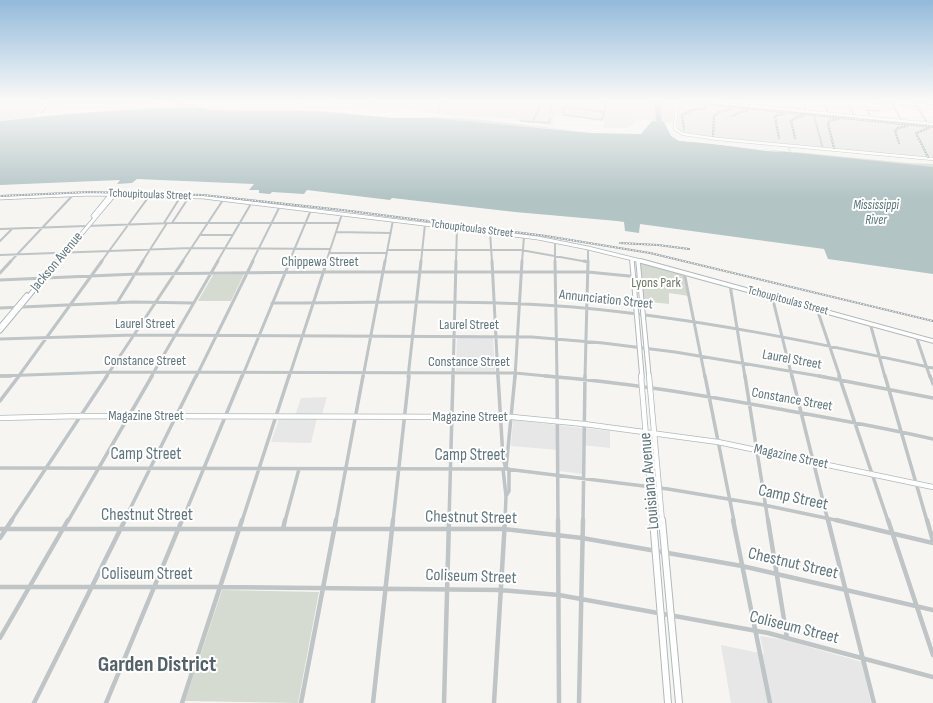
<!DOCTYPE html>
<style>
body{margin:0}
canvas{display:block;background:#f6f5f2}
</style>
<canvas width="933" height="703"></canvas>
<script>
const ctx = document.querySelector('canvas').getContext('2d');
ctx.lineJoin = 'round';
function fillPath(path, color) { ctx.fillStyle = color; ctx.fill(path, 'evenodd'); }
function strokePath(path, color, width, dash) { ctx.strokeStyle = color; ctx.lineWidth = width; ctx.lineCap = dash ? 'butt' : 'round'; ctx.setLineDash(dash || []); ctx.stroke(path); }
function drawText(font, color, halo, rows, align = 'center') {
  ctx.font = font + ' "Sofia Sans Condensed",sans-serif'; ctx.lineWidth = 4; ctx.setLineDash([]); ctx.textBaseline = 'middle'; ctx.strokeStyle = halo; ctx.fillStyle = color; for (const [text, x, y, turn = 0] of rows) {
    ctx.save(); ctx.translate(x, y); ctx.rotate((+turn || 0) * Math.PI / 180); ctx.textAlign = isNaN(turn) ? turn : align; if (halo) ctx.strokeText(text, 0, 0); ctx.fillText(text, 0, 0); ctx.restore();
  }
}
const built = new Path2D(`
 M273 100H654L656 121 636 119V122L627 128H603L605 120 555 115 552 125 517 121V119L455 116 389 107 314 102 298 104Z
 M660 100 675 103 674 123 662 122Z
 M679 100 933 126V158L790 146 793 157 789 156 787 145 713 138 684 133 679 131 678 129Z
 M47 104 33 117 0 121V105Z
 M457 338H493L495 371H456Z
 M327 397 322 414H318L311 443 271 442 279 419H294L301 398Z
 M513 420 610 431V448L582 445V474L559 471V450L511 446Z
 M760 636 785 640 862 662 871 703H731L721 645 764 654Z`);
const green = new Path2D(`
 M434 117 474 119 579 131 427 118Z
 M795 152 909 163 933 164V168L795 154Z
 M638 260 684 272 689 296 669 293V304L641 301Z
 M244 274 231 301H198L213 275Z
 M222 590 319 592 298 703 185 701Z`);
const water = new Path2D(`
 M654 100H660L662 121 665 122C667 132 674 138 683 141L933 167V274L828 259 824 249 640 224 639 233 625 231 624 222 617 221 515 212 392 198 390 200 307 190 304 194 272 192 270 194 259 193V190H249L254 184 137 179 132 183 117 184 120 180 0 185V121C64 114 126 108 190 108L197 107 212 110 318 111 393 118H433L592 133 641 134 652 121H656Z`);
const pier = new Path2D(`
 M664 122H667L673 135 681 139 784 152 766 151 701 142 679 141 671 136Z`);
const stream = new Path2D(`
 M809 100 811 109`);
const streetFar4 = new Path2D(`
 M569 100 568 106 563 109 564 115 602 120 607 100
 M587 100 607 102
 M734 100V104
 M757 100 758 107
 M803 100 806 111
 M824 100 828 114
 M844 100 917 106
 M847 100 854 116
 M862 100 871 118
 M890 100 902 121
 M913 100 928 124
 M915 102 933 105
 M176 103 182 105H195
 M0 104 139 103 244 100
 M5 104 11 100
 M29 104 35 100
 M49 104 54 100
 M404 105 407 100
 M357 106 374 103 376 100
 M567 107 604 112
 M867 110 880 111
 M550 112 553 100
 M41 113 50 104
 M814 116 823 149
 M521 121 549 123 550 119
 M533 121 539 108V100`);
const streetFar3 = new Path2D(`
 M164 223 181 196
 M172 223 189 197
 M0 229 172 223H339
 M336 232 391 233
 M490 232 492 262
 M200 235H233
 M0 241 12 229
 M555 241V262
 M388 250H521L588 262
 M329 253H387
 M0 255 191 248 330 249
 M10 262 74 194
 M101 262 150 195
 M142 262 167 223
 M182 262 223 200
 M217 262 252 202
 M252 262 280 206
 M289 262 311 210
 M326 262 342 214
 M385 262 393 220
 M421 262 425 224
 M456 262 457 227
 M522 262 524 236
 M588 262V248`);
const streetFar2 = new Path2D(`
 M492 261 498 377
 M555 261 557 377
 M584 261 588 262
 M684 272 705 377
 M0 273 11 261
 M0 280 136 274 323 272H588L639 277
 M730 285 745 377
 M772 296 792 377
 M117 303 143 261
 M272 303C372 303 473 299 573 307 695 318 814 342 933 368
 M0 308 133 302 194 303
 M817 309 840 377
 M870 323 885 377
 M916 336 930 377
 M0 339 134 335 532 337 603 343 675 352 825 377
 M0 376 110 372 515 373 557 377
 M18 377 102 261
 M106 377 183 261
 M151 377 218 261
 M196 377 253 261
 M242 377 290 261
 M289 377 327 261
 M363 377 385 261
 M408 377 421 261
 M453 377 456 261
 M515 377 522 261
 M585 377 588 261`);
const streetFar1 = new Path2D(`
 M0 376H11
 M498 376 503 458 506 469
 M545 376C624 382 701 395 779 409 830 418 882 427 933 439
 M557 376 558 521
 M705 376 734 521
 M745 376 768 521
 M792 376 828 521
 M819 376 933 398
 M839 376 888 521
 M885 376 927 521
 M930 376 933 384
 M0 401 19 376
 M0 468 506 469 668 489 764 505 840 521
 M503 469 506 496 505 521
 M506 469 515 376
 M506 496 509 491V469
 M11 521 107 376
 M68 521 152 376
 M124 521 196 376
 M182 521 242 376
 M242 521 289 376
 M285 521 299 469
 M336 521 363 376
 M393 521 409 376
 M449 521 453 376
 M583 521 585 376`);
const street = new Path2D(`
 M558 520 559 703
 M733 520 770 703
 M768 520 787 638
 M828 520 874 703
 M836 520 933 543
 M888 520 933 655
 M927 520 933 541
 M0 529H504L582 538 742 566 933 610
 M283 529 285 520
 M0 538 12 520
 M0 587H220L500 590 559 595 768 633 933 677
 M0 638 68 520
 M34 703 125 520
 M106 703 182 520
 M182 703 242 520
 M301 703 336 520
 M373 703 393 520
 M444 703 449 520
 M494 703 505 520
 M579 703 583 520`);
const secondaryFar4 = new Path2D(`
 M677 100 675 129 683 134 718 139 933 159
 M690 100 933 124
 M780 100 782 109`);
const secondaryFar3 = new Path2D(`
 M0 198 91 194 203 197 538 238 588 248 645 262
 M93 216 111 194
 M632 259V262
 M638 260V262
 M58 262 115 194`);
const secondaryFar2 = new Path2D(`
 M632 261 642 377
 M638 261 649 377
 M641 261 933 341
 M0 327 27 295
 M0 331 58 261`);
const secondaryFar1 = new Path2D(`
 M641 376 653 521
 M649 376 662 521
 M0 418 81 416 512 417 584 424 718 442 933 487`);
const secondary = new Path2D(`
 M653 520 668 703
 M662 520 679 703`);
const rail = new Path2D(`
 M664 100 933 127
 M439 107 442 100
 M733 116 740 112 747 111
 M684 129 682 115 692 110 705 108
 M713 136 714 116 719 112 732 109
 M779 138 775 117 777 115 784 114
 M795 138 791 121 797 117 804 116
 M899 143 895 131 898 128 907 126
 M834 148 828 124 830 120 838 119
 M928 157 916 133 929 128
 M0 196 89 192 203 195 342 210 546 236 650 253 933 321
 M620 243 658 245 689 249`);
const farStreetnames = [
 ["Tchoupitoulas Street",150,195,2],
 ["Tchoupitoulas Street",472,229,7],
 ["Tchoupitoulas Street",788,301,15]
];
const farWaternames = [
 ["Mississippi",876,206],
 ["River",876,221]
];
const streetNames = [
 ["Jackson Avenue",57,262,-50],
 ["Chippewa Street",320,262],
 ["Annunciation Street",606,300,6],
 ["Laurel Street",145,324],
 ["Laurel Street",469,325],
 ["Laurel Street",792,360,10],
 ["Constance Street",145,361],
 ["Constance Street",469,362],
 ["Constance Street",792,400,10],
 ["Magazine Street",146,416],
 ["Magazine Street",470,417],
 ["Magazine Street",791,457,12]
];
const parkNames = [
 ["Lyons Park",656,283]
];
const nearStreetnames = [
 ["Camp Street",146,455],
 ["Camp Street",470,456],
 ["Louisiana Avenue",650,481,-95],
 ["Camp Street",793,498,12],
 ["Chestnut Street",147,516],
 ["Chestnut Street",471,518,1],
 ["Chestnut Street",793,564,13],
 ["Coliseum Street",147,575],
 ["Coliseum Street",471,577,2],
 ["Coliseum Street",794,628,14]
];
const nearDistrictnames = [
 ["Garden District",157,665]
];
fillPath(built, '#e6e7e6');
fillPath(green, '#d6dbd1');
fillPath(water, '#b3c4c5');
fillPath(pier, '#f6f5f2');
strokePath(stream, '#b3c4c5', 1);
strokePath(secondaryFar4, '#b1b8bb', 3.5);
strokePath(secondaryFar3, '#b1b8bb', 4.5);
strokePath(secondaryFar2, '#b1b8bb', 5.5);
strokePath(secondaryFar1, '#b1b8bb', 6);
strokePath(secondary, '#b1b8bb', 8);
strokePath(streetFar4, '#bfc4c6', 1.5);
strokePath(streetFar3, '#bfc4c6', 2);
strokePath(streetFar2, '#bfc4c6', 3);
strokePath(streetFar1, '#bfc4c6', 3.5);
strokePath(street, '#bfc4c6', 4.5);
strokePath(secondaryFar4, '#fff', 2.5);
strokePath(secondaryFar3, '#fff', 3);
strokePath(secondaryFar2, '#fff', 3.5);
strokePath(secondaryFar1, '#fff', 4.5);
strokePath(secondary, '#fff', 6);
strokePath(rail, '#9ea7aa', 2);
strokePath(rail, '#fff', 1, [1.5]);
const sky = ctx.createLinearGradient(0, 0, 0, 198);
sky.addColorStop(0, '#93bada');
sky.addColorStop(0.51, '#fbfaf9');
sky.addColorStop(1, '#fbfaf900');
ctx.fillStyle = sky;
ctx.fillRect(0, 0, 933, 198);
drawText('12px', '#61767d', '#fff', farStreetnames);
drawText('italic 13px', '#5b7678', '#fff', farWaternames);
drawText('14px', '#61767d', '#fff', streetNames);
drawText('14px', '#6c7a64', '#fff', parkNames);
drawText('17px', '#61767d', '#fff', nearStreetnames);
drawText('bold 22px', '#536268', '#fff', nearDistrictnames);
</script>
